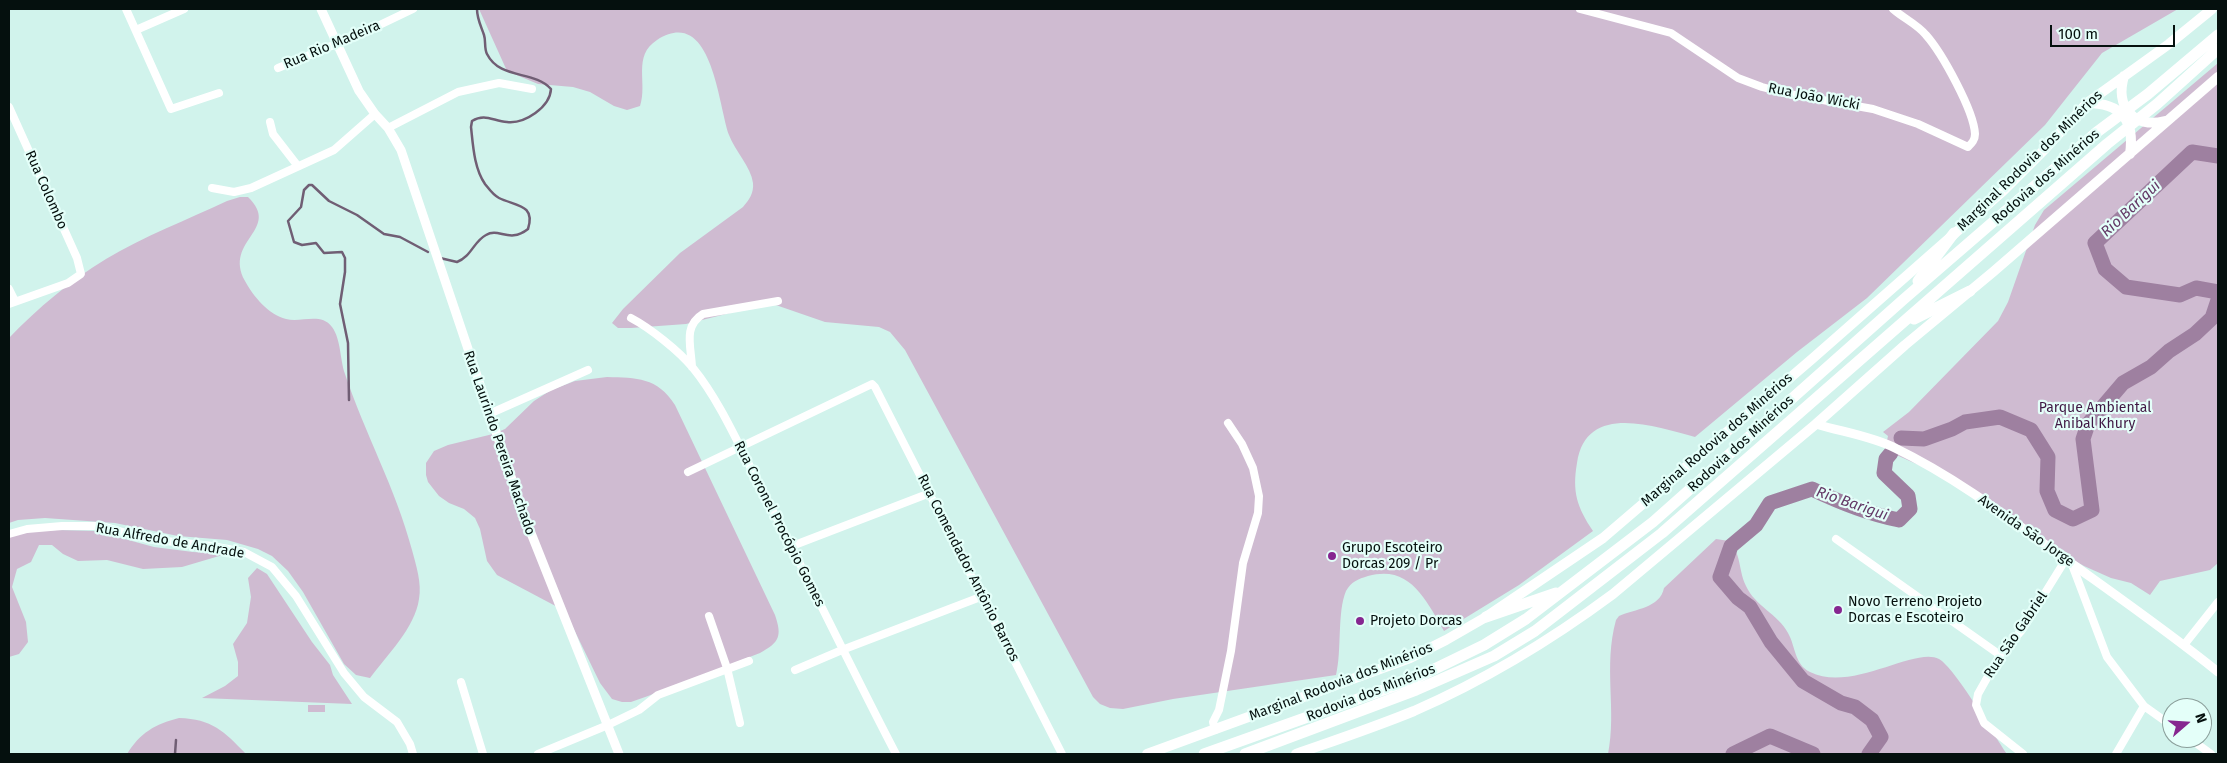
<!DOCTYPE html>
<meta charset="utf-8">
<style>
body{margin:0}
#map{position:relative;width:2227px;height:763px;overflow:hidden;background:#d1f3ec;font-family:"Fira Sans",sans-serif}
canvas{display:block}
.frame{position:absolute;inset:0;border:10px solid #05100e;pointer-events:none}
.north{position:absolute;left:2162px;top:698px;width:50px;height:50px;box-sizing:border-box;background:#e4fff9;border:1px solid #8b9f9b;border-radius:50%;rotate:71deg;font-size:14px;font-weight:700;line-height:20px;text-align:center;color:#05100e}
.north::after{content:'';display:block;margin:auto;width:18px;height:22px;background:#862690;clip-path:polygon(50% 0,100% 100%,50% 72%,0 100%)}
.scale{position:absolute;left:2050px;top:25px;width:125px;height:22px;box-sizing:border-box;border:2px solid #05100e;border-top:0;padding-left:6px;font-size:15px;line-height:18px;white-space:nowrap;color:#05100e;-webkit-text-stroke:4px #e4fff9;paint-order:stroke}
</style>
<div id="map">
<canvas width="2227" height="763"></canvas>
<div class="frame"></div>
<div class="north">N</div>
<div class="scale">100 m</div>
</div>
<script>
const ctx = document.querySelector('canvas').getContext('2d');
ctx.lineJoin = 'round';
function fillPath(path, color) { ctx.fillStyle = color; ctx.fill(path, 'evenodd'); }
function strokePath(path, color, width, dash) { ctx.strokeStyle = color; ctx.lineWidth = width; ctx.lineCap = dash ? 'butt' : 'round'; ctx.setLineDash(dash || []); ctx.stroke(path); }
function drawText(font, color, halo, rows, align = 'center') {
  ctx.font = font + ' "Fira Sans",sans-serif'; ctx.lineWidth = 4.5; ctx.setLineDash([]); ctx.textBaseline = 'middle'; ctx.strokeStyle = halo; ctx.fillStyle = color; for (const [text, x, y, turn = 0] of rows) {
    ctx.save(); ctx.translate(x, y); ctx.rotate((+turn || 0) * Math.PI / 180); ctx.textAlign = isNaN(turn) ? turn : align; if (halo) ctx.strokeText(text, 0, 0); ctx.fillText(text, 0, 0); ctx.restore();
  }
}
const green = new Path2D(`
 M479 9H2178L2102 53 2045 125 1867 298 1797 352 1695 437C1654 426 1586 402 1577 463 1572 492 1577 507 1593 531L1519 585 1444 631C1426 600 1410 564 1368 576 1358 579 1351 582 1346 591 1337 612 1342 651 1336 675L1173 699 1123 709 1110 708 1100 704 1093 697 905 350 890 332 879 327 825 322 770 303 686 324 631 328H618L612 323 623 309 680 253 743 207C749 200 754 193 753 183 751 167 735 151 729 135 718 104 712 5 657 40 632 56 648 83 640 106L627 110 614 106 590 92 573 87 538 84 507 71Z
 M2218 63V563L2210 570 2160 581 2150 595 2131 583 2111 578 2084 566 2056 550 1952 480 1892 453 1886 445 1888 436 1883 432 1909 412 1998 321 2008 302 2035 225 2044 210Z
 M240 197H248C282 230 223 240 245 281 253 296 269 315 286 319 301 323 321 312 332 327 341 339 340 360 345 374 365 434 396 489 412 550 416 565 422 583 419 599 415 628 387 655 370 678L356 675 344 664 303 592 288 571 272 556 258 549 227 540 178 536 115 523 45 518 18 520 9 523V338C38 308 71 280 106 259 144 236 187 220 227 201Z
 M607 377C637 378 657 377 675 405L775 615C782 636 780 642 760 653L648 696 631 702H622L612 699 600 683 565 611 497 575 487 561 480 529 475 518 464 509 449 503 439 496 428 482 426 475V463L434 451 448 445 493 434 505 429 534 401 551 390 575 381Z
 M57 530 95 531 154 547 193 552 226 554 182 567 143 569 107 560 78 561 63 554 52 545H39L31 562 17 569 12 587 26 622 28 642 19 654 9 657V536L35 531Z
 M1716 539 1729 541C1742 555 1738 569 1746 586 1755 606 1778 614 1788 633 1796 647 1794 664 1810 672 1852 693 1915 646 1939 659 1955 668 1994 735 2007 754H1608C1617 710 1603 667 1616 620L1619 616C1635 609 1660 608 1664 588Z
 M257 568 267 574 312 642 330 665 333 675 352 704 202 698 225 686 238 676V662L233 644 247 623 251 597 248 578Z
 M308 705H325V712H308Z
 M179 718C212 719 224 731 246 754H127C140 733 155 724 179 718Z`);
const stream = new Path2D(`
 M440 258 457 262C471 257 474 241 486 235 499 227 509 244 528 229 536 204 515 206 499 198 493 195 489 189 485 184 474 168 473 145 471 127L472 121C485 113 493 121 507 122 525 124 550 107 551 89 534 70 500 80 487 54 484 48 486 41 484 35 481 26 477 19 477 9
 M349 400 348 343 340 304 345 272V258L342 252 324 253 316 243 302 245 294 242 288 221 301 207 304 190 309 185H312L329 201 357 215 384 234 400 237 428 252
 M175 754 176 740`);
const river = new Path2D(`
 M2218 156 2192 152 2095 243 2105 269 2126 287 2180 295 2196 288 2218 292
 M1901 438 1924 439 1952 429 1965 422 2000 417 2031 430 2048 457 2047 491 2055 510 2073 519 2092 510 2083 439 2088 424 2123 383 2151 367 2169 351 2195 334 2212 318 2218 300
 M1733 754 1770 736 1813 754
 M1869 754 1881 737 1872 720 1855 707 1841 703 1803 681 1771 642 1750 607 1738 598 1720 577 1731 546 1756 525 1770 503 1812 489C1839 502 1869 514 1899 520L1910 509 1908 496 1884 473 1886 459 1891 453`);
const minor = new Path2D(`
 M126 9 171 109 219 93
 M1580 9 1671 33 1738 78 1762 87 1789 94 1873 109 1918 124 1968 147C1972 143 1975 140 1975 134 1974 111 1942 53 1926 35 1917 24 1903 18 1893 9
 M136 30 184 9
 M278 68 365 32 413 9
 M9 107 77 258 81 274 68 283 9 304
 M270 122 273 134 297 165
 M388 128 458 92 499 83 532 89
 M212 188 234 192 251 188 334 150 375 114
 M9 289 15 301
 M631 318C650 328 679 351 693 368 720 401 740 448 760 486 807 575 850 666 896 754
 M692 367C691 346 683 326 703 314L778 301
 M489 414 588 370
 M688 472 872 384 875 387 1062 754
 M9 534 27 529 62 526H102L147 539 212 546 244 552 272 567 296 596 344 673 364 697 397 722 410 744 413 754
 M1836 539 2000 655
 M792 546 930 493
 M2071 562 2107 657 2144 706 2172 726
 M709 616 727 668 740 723
 M2184 645 2218 602
 M795 670 842 650 983 596
 M461 682 483 754
 M1215 730 1213 722 1219 710 1231 651 1243 563 1258 513 1259 496 1253 468 1242 444 1228 423
 M2189 738 2211 754
 M538 754 608 725 639 710 658 695 749 661
 M2023 754 1984 723 1976 705 1978 694 2000 655 2022 630 2066 559
 M2116 754 2144 706`);
const tertiary = new Path2D(`
 M321 9 359 91 375 114 388 128 401 150 525 518 619 754
 M1816 424C1842 432 1871 436 1895 448 1953 476 2005 515 2057 553 2111 592 2166 630 2218 672`);
const secondary = new Path2D(`
 M2124 76C2115 106 2133 129 2165 121
 M2087 103C2121 103 2135 120 2130 154
 M1147 754 1410 658 1446 640 1486 617 1603 538 1812 359 2003 191 2045 149 2087 103 2169 44 2212 9
 M1296 754C1336 740 1375 727 1414 711 1485 680 1551 640 1613 594L1816 424 1905 345 1993 272 2218 77`);
const primary = new Path2D(`
 M1918 281 1954 233
 M1914 319 1970 291
 M1486 617 1556 593
 M1204 754 1414 679 1484 645 1526 619 1653 522 1904 299 2097 132 2148 94 2218 35
 M1245 754 1416 690 1494 656 1535 631 1662 533 2107 144 2157 104 2218 49`);
const markers = [
 [1332,556,5,"#862690"],
 [1838,610,5,"#862690"],
 [1360,621,5,"#862690"]
];
const streetNames = [
 ["Rua Rio Madeira",332,45,-23],
 ["Rua João Wicki",1814,97,11],
 ["Marginal Rodovia dos Minérios",2030,161,-44],
 ["Rodovia dos Minérios",2046,177,-41],
 ["Rua Colombo",46,190,66],
 ["Marginal Rodovia dos Minérios",1717,440,-41],
 ["Rua Laurindo Pereira Machado",499,443,71],
 ["Rodovia dos Minérios",1741,444,-42],
 ["Rua Coronel Procópio Gomes",779,524,63],
 ["Avenida São Jorge",2026,531,35],
 ["Rua Alfredo de Andrade",170,541,10],
 ["Rua Comendador Antônio Barros",968,568,63],
 ["Rua São Gabriel",2016,635,-56],
 ["Marginal Rodovia dos Minérios",1341,682,-21],
 ["Rodovia dos Minérios",1371,693,-21]
];
const parkNames = [
 ["Parque Ambiental",2095,408],
 ["Anibal Khury",2095,424]
];
const poiNames = [
 ["Grupo Escoteiro",1342,548],
 ["Dorcas 209 / Pr",1342,564],
 ["Novo Terreno Projeto",1848,602],
 ["Dorcas e Escoteiro",1848,618],
 ["Projeto Dorcas",1370,621]
];
const waterNames = [
 ["Rio Barigui",2131,209,-43],
 ["Rio Barigui",1852,504,19]
];
fillPath(green, '#cfbbd1');
strokePath(stream, '#705e74', 2.5);
strokePath(river, '#9e80a0', 15);
strokePath(minor, '#fff', 8);
strokePath(tertiary, '#fff', 9);
strokePath(secondary, '#fff', 10);
strokePath(primary, '#fff', 11);
for (const [x, y, r, color] of markers) { const dot = new Path2D(); dot.arc(x, y, r, 0, 2 * Math.PI); ctx.fillStyle = color; ctx.fill(dot); strokePath(dot, '#e4fff9', 2); }
drawText('14px', '#05100e', '#e4fff9', streetNames);
drawText('14px', '#401844', '#e4fff9', parkNames);
drawText('14px', '#05100e', '#e4fff9', poiNames, 'left');
drawText('italic 15px', '#633966', '#e4fff9', waterNames);
</script>
